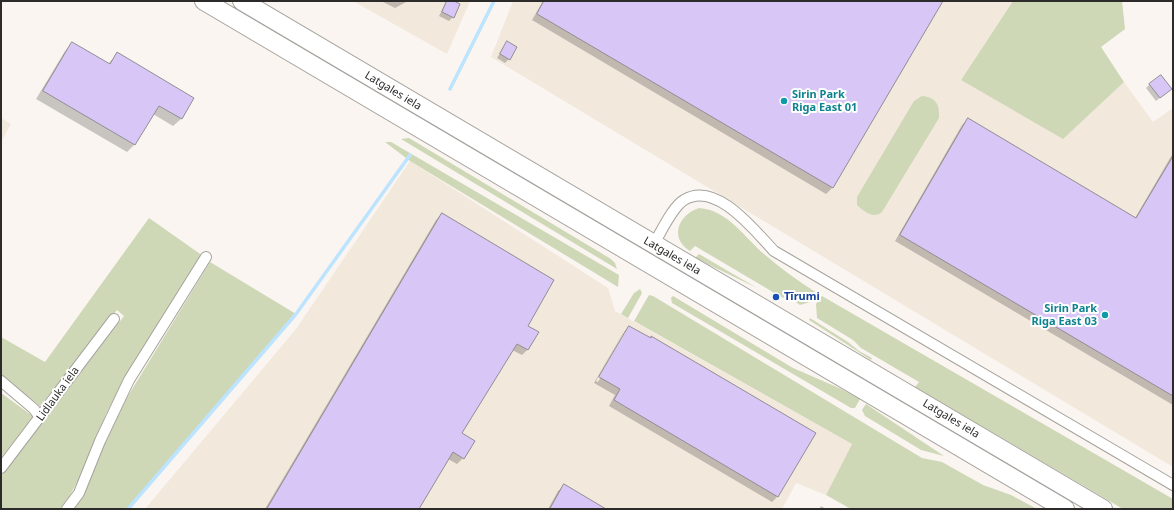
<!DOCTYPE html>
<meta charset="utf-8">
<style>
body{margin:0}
#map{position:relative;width:1174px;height:510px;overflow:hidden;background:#faf5f0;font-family:"Noto Sans",sans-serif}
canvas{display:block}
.frame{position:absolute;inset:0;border:2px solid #2c2b29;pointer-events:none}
</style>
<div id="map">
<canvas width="1174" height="510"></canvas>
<div class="frame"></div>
</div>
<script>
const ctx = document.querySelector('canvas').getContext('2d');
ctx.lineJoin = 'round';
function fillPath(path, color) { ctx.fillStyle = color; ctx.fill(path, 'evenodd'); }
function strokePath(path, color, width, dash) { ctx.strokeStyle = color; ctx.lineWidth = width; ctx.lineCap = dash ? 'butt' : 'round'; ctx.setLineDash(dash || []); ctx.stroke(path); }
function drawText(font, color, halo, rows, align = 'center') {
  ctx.font = font + ' "Noto Sans",sans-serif'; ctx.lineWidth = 4; ctx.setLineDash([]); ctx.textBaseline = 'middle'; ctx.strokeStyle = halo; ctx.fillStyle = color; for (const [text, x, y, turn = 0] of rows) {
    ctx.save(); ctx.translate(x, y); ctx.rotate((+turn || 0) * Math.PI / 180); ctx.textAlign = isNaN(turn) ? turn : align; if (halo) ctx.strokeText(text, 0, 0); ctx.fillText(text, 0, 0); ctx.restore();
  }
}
const built = new Path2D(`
 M353 1H470L447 54Z
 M513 1H1013L961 80 1063 138 1124 82 1153 122 1173 108V467L491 57Z
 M1 118 11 124 1 142Z
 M410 161 608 288 615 311 852 444 826 495 796 483 782 509H145L296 329Z`);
const green = new Path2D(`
 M1013 1H1122L1125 29 1101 47 1124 82 1063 139 961 80Z
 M922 96C936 97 940 105 939 118L882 212C874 219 864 212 857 205V197L914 101Z
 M409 138 611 259 615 263 617 269 401 139Z
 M385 142H391L619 275 618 287 410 161Z
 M699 208C728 210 744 237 764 254 780 268 798 281 817 293L810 302 800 305 786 295 783 298 695 246 690 251C669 238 678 215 699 208Z
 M149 218 203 256 129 371 106 414 89 460 69 497 60 509H1V476L124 316 117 310 40 406 1 375V337L45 362Z
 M699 254 757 288 695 258Z
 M210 262 296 314 128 509H71L120 409Z
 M640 289 642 293 628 318 621 314 634 293Z
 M649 295 653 296 922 458 942 462 983 485 1011 495 1037 509H851L826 495 852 444 634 321Z
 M673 296 793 368 839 388 860 399 855 408H851L672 303 671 298Z
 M822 296 1173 499V509H1123L915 387 919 382 861 348 853 340 817 318 816 304Z
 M810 318 848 342 859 351 872 358 871 360 809 320Z
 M1 393 34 417 1 458Z
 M866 404 944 456 921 450 865 416 862 410Z`);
const shadow = new Path2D(`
 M381 1H408L395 8Z
 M447 1H451L453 17 449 21 439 16Z
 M543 1H942L832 188 826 194 532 20Z
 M507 42 509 59 505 63 497 58Z
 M72 43 108 64 117 54 193 99 181 119 173 126 153 114 134 145 127 152 36 99 65 51Z
 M1150 84 1167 92 1156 101 1146 88Z
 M968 119 1135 218 1173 153V405L895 241 962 125Z
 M442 214 526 326 527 350 522 355 512 350 461 434 463 458 457 464 448 459 418 509H265L436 220Z
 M629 327 777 497 772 502 609 406 615 395 594 383 623 333ZM624 332H626L598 382 596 381Z
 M564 486 604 509H548L558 491Z
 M821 506 826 509H819Z`);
const stream = new Path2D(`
 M450 89 494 1
 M128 509 296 314 410 155`);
const building = new Path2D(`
 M447 1H454L460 4 454 18 442 12Z
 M544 1H943L833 188 537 14Z
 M507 41 517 47 510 60 500 54Z
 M72 42 110 64 117 52 194 98 182 119 159 106 135 145 43 91Z
 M1161 75 1172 89 1160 98 1149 84Z
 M968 118 1136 218 1173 156V396L900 235Z
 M442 213 554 280 528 326 539 332 528 350 517 344 462 433 475 441 464 459 453 452 419 509H267Z
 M629 326 651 338V336L816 433 778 497 614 400 620 389 599 377Z
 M564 484 606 509H550Z`);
const street = new Path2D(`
 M653 245C661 233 672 207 684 200 716 180 755 231 774 251L1173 485
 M1 381 34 409 39 416
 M1 468 114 319
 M67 509 79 493 100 441 129 380 206 257`);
const highway = new Path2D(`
 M204 1 1065 509
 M242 1 1103 509`);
const markers = [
 [784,101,4,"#0f9aa8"],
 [776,297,4,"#1a4fb4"],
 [1105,315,4,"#0f9aa8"]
];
const streetNames = [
 ["Latgales iela",393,91,31],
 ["Latgales iela",672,256,30],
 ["Lidlauka iela",58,394,-54],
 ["Latgales iela",951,419,31]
];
const cultureNames = [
 ["Sirin Park",792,95],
 ["Riga East 01",792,108],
 ["Sirin Park",1097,309,"right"],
 ["Riga East 03",1097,322,"right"]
];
const transitNames = [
 ["Tīrumi",784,297]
];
fillPath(built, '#f2e8dc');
fillPath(green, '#ced8b6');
fillPath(shadow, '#0003');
strokePath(stream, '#bce4ff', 3.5);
fillPath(building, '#d8c6f7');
strokePath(building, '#908e94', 1);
strokePath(street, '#a6a29d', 12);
strokePath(highway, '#a6a29d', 20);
strokePath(street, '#fff', 10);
strokePath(highway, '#fff', 18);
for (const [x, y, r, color] of markers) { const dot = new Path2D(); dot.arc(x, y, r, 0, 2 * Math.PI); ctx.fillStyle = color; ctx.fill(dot); strokePath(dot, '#fff', 1.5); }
drawText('11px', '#2c2b29', '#fff', streetNames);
drawText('bold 11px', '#0d838f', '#fff', cultureNames, 'left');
drawText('bold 11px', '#164399', '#fff', transitNames, 'left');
</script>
